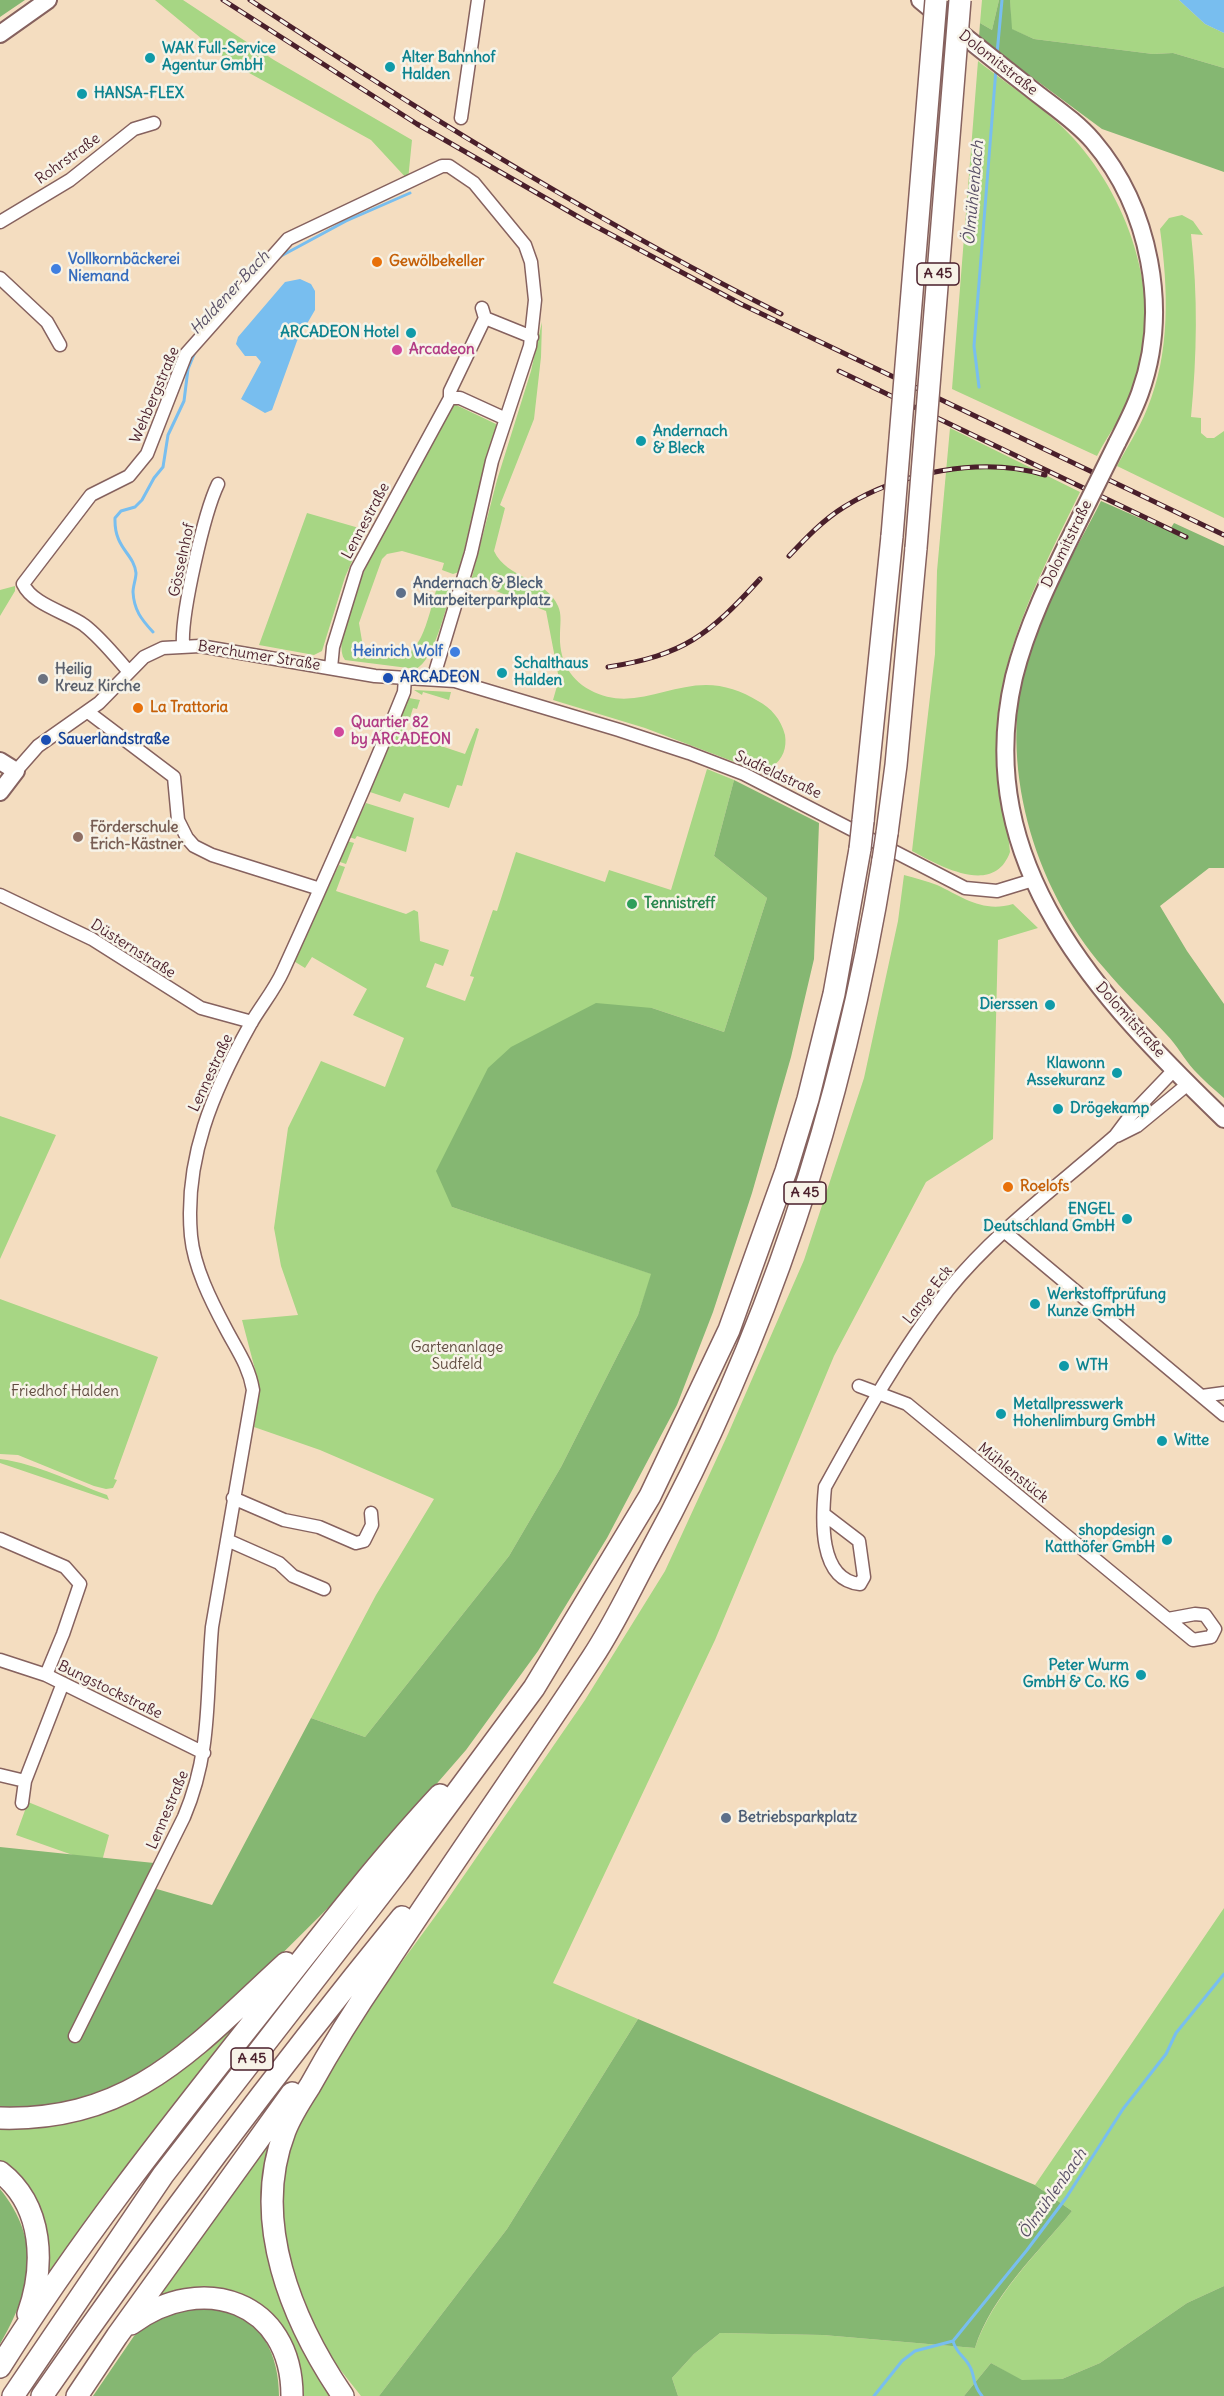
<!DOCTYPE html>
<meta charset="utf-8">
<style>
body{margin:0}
canvas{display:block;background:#f4ddc0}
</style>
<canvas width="1224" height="2396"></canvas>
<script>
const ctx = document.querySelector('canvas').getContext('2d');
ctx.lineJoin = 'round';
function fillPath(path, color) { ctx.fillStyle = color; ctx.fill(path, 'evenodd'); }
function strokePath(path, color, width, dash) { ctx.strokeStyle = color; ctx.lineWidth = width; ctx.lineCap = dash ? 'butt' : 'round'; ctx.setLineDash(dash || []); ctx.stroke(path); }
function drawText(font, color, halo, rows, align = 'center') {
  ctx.font = font + ' Delius,sans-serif'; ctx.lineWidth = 5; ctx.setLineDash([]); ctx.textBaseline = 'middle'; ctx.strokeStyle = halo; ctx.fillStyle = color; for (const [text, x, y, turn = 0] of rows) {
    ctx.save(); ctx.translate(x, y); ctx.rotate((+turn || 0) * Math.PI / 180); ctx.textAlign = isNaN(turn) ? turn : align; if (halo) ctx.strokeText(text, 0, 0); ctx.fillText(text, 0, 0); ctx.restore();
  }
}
const green = new Path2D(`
 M155 0H183L274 60 412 140 408 180 371 140 231 63Z
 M982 0H999L992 30 980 23Z
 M1010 0H1179L1205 24 1224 33V68L1173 53 1153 54 1034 39 1011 29Z
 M978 61C1009 86 1047 109 1074 139 1131 202 1165 304 1134 388 1126 412 1108 434 1097 456L952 389Z
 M1182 215 1193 221 1203 235 1191 234C1198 296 1197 355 1191 417L1201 418V433L1207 438H1214L1224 431V518L1117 466C1127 447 1139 429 1147 409 1171 352 1168 288 1160 229L1169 218Z
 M542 322 541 357 534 419 500 505 505 508 494 551C507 579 546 578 558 606 562 614 560 625 560 634 559 658 568 678 590 690 630 712 666 685 706 685 724 685 742 691 758 701 771 708 781 719 785 735 787 748 783 759 772 767L753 769 645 728 553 700 559 679 546 611 471 581 497 480 531 371Z
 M452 403 496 424 497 429 485 463 459 572 453 574 442 570 444 563 402 551 387 554 382 559 359 623 363 647C422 682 425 623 439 581L452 588C446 608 434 660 416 669L345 660C321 627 432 441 452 403Z
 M950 428 1080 492C1042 571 1000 648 996 738 995 776 1007 814 1010 852 994 897 940 866 912 851L935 654 937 571Z
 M307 513 366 530 345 577 322 651 314 655 259 645Z
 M15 586V591L0 616V590Z
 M414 690 451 692 449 700 423 692 422 695Z
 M409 698 420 700 417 709 413 708 409 721 401 717Z
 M397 724 407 727 405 734 465 754 476 728 479 729 462 786 457 785 449 808 404 793 400 802 370 792Z
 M707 769 734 780 714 856 767 898 724 1032 652 1008 452 1207 652 1274 638 1315 561 1467 509 1556 365 1737 311 1718 376 1595 434 1499 320 1450 254 1427 259 1393 257 1377 242 1320 298 1315 281 1266 274 1228 288 1128 321 1061 385 1087 404 1038 353 1015 367 989 312 957 305 968 292 960 339 865 345 867 336 891 406 914 414 910 418 912 420 941 449 950 443 966 435 963 426 987 465 1001 474 977 470 976 493 910 497 911 516 852 605 882 609 870 671 890Z
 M366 803 414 818 406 852 357 836 355 839 349 837Z
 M347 841 354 843 346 864 340 862Z
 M904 875C915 878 927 881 937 885 963 897 982 913 1013 904L1038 928 998 940 993 1139 926 1182 834 1356 715 1640 553 1983 638 2019 507 2229 379 2396H361L331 2358 314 2330 292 2273 281 2216 283 2179 288 2151 325 2067 445 1903 585 1700 665 1571 728 1434 804 1260 864 1078 898 921Z
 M0 1116 56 1135 0 1259Z
 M0 1299 158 1357 114 1479 117 1480 113 1488 106 1489 94 1486 18 1455 0 1454Z
 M0 1459C38 1464 71 1482 107 1495L109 1500 0 1463Z
 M28 1802 109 1835 101 1865 16 1835Z
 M1224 1908V2286L1187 2303 1100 2363 1062 2379 1022 2381 991 2363 964 2396H678L672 2378 694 2354 720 2333 823 2335 975 2348C992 2296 1038 2253 1072 2211L1035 2185Z
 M271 1986 46 2285 48 2269 0 2164V2129C139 2126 178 2077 271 1986Z
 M279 2127 280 2292 305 2355 330 2396H299L264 2312 151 2303Z`);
const forest = new Path2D(`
 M0 0H25L0 17Z
 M999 0H1010L1012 29 1034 39 1153 54 1173 53 1224 68V172L1102 129 979 38 980 23 992 30Z
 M1101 501 1169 531 1174 523 1224 546V868H1209L1160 906 1187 951 1224 1004V1098C1214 1089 1203 1080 1194 1070 1184 1059 1177 1045 1166 1034 1146 1012 1123 991 1104 968 1033 886 997 763 1027 657 1043 602 1076 551 1101 501Z
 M734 780 819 823 814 959 791 1057 752 1193 713 1312 677 1405 607 1538 538 1651 466 1750 332 1904 192 2043 92 2100 0 2111V1847L154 1863 143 1885 212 1905 311 1718 365 1737 509 1556 561 1467 638 1315 651 1274 452 1207 436 1171 488 1068 511 1047 596 1003 652 1008 724 1032 767 898 714 856Z
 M638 2019 1035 2185 1072 2211C1038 2253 991 2296 975 2348L823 2335 720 2333 694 2354 672 2378 678 2396H379L507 2229Z
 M0 2189C42 2241 32 2290 0 2344Z
 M1224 2286V2396H964L991 2363 1022 2380 1062 2379 1100 2363 1187 2303Z
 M181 2307C193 2308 206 2307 218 2309 262 2316 279 2356 279 2396H93L134 2336 147 2324Z`);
const water = new Path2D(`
 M1179 0H1224V33L1205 24Z
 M300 279 311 284 315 291V310L297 341 272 410 265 413 241 399 261 362 256 356H245L236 344 238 337 285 282Z`);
const stream = new Path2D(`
 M997 54 1002 0
 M281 256 346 221 410 193
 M979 387 974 346 996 69
 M153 632C141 619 134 610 133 592 133 586 136 579 136 573 134 553 114 549 115 518L121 511 135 507 142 500 154 478 163 467 168 435 184 401 188 369 195 352
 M953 2341C956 2353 964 2356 969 2365 976 2376 971 2383 982 2396
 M874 2396 902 2361 915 2351 953 2341 1027 2250 1066 2198 1123 2109 1166 2054 1176 2033 1224 1974`);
const street = new Path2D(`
 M461 118 478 0
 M0 222 70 180 134 129 154 123
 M0 278 47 322 60 345
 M485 318 532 337
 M450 398H460L506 419
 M183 645C181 614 204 513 218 484
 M331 668 333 647 357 569 450 398V391L485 318 482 308
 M129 672C115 656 101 638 84 625 66 612 33 605 23 584L91 495 129 476 147 454 186 354 288 239 442 166H449L474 183 525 245 531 262 535 300 530 346 492 461 471 553 433 679
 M88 712 174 777 178 820 187 838 194 846 212 855 320 889
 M16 771 38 746 99 703 144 657 163 648 200 646 375 676 455 681 619 730 689 753 744 774 965 888 997 891 1033 880
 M0 895 92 939 201 1008 252 1022
 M1117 1136 1137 1126 1188 1084
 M1005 1232 1224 1415
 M859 1386 907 1404 1193 1640 1211 1637 1215 1629 1205 1615 1195 1614 1168 1619
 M1202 1396 1224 1393
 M233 1498 284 1520 319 1527 356 1543 364 1541 372 1525 371 1513
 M825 1515 859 1541 864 1577 860 1584C818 1580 822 1518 825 1487 862 1420 900 1351 948 1290 995 1232 1059 1185 1115 1136L1130 1116 1174 1070
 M0 1539 65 1567 80 1584 63 1634 46 1675
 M227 1540 279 1563 293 1576 324 1589
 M0 1660 46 1675 204 1753
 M0 1775 25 1781 63 1683
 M22 1803 25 1781
 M75 2036 184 1817C212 1751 206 1696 212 1627L253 1390C249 1366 237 1350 226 1329 211 1301 194 1267 191 1236 184 1159 213 1091 250 1025 260 1007 274 991 283 971 325 879 366 786 404 692L405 678`);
const secondary = new Path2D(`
 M920 0C956 30 993 59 1030 88 1051 105 1075 120 1093 141 1150 208 1170 310 1140 393 1134 410 1125 427 1117 443
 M0 34 48 0
 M1080 518C1055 569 1028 621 1014 677 970 865 1101 1000 1224 1119
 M0 761 16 771 0 792`);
const highway = new Path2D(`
 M863 821 892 536
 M887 833 896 765 916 548
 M0 2118C134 2122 195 2046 286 1963
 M0 2172C44 2206 45 2266 28 2314
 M131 2324C202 2271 292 2301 292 2396
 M0 2367C75 2247 164 2134 252 2023 313 1946 373 1867 440 1795
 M13 2396 163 2175 398 1872 534 1688 650 1496 729 1330 786 1171 808 1099 834 994 860 849
 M42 2396C156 2231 276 2072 402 1917
 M77 2396 117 2336 292 2093
 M343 2396C292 2321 250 2221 285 2131 291 2115 301 2100 310 2086 332 2046 356 2008 382 1970 451 1865 523 1763 592 1658 614 1625 631 1588 650 1553 768 1337 844 1103 883 860`);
const rail = new Path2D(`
 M223 0 417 124 582 219 741 304 1224 535
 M250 0C421 113 598 222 781 314
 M839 371 1186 537
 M789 556C806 538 823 520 844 507 900 472 981 456 1045 475
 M608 667C684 655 709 635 760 579`);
const secondaryBridge = new Path2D(`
 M1080 518 1117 443`);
const highwayBridge = new Path2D(`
 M892 536 936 0
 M916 548 960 0
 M860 849 863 821
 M883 860 887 833`);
const markers = [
 [150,58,6,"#0f9aa8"],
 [390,67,6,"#0f9aa8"],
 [82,94,6,"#0f9aa8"],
 [377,262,6,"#e8710a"],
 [56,269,6,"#3f7fe0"],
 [411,333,6,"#0f9aa8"],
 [397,350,6,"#d1479c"],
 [641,441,6,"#0f9aa8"],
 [401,593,6,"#5c6f8a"],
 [455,652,6,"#3f7fe0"],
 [502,673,6,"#0f9aa8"],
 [388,678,6,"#1a4fb4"],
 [43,679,6,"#6b7280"],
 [138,708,6,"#e8710a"],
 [339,732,6,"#d1479c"],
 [46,740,6,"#1a4fb4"],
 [78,837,6,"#8d6e63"],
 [632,904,6,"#2e9e5b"],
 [1050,1005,6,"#0f9aa8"],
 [1117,1073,6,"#0f9aa8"],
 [1058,1109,6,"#0f9aa8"],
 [1008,1187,6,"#e8710a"],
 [1127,1219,6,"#0f9aa8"],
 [1035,1304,6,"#0f9aa8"],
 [1064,1366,6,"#0f9aa8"],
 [1001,1414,6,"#0f9aa8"],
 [1162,1441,6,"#0f9aa8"],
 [1167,1540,6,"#0f9aa8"],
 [1141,1675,6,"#0f9aa8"],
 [726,1818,6,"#5c6f8a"]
];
const shields = [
 [938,274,42],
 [805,1193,42],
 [252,2059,42]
];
const shieldNames = [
 ["A 45",938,274],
 ["A 45",805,1193],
 ["A 45",252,2059]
];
const cultureNames = [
 ["WAK Full-Service",162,49],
 ["Agentur GmbH",162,66],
 ["Alter Bahnhof",402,58],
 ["Halden",402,75],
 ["HANSA-FLEX",94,94],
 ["ARCADEON Hotel",399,333,"right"],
 ["Andernach",653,432],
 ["& Bleck",653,449],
 ["Schalthaus",514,664],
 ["Halden",514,681],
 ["Dierssen",1038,1005,"right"],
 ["Klawonn",1105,1064,"right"],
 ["Assekuranz",1105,1081,"right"],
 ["Drögekamp",1070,1109],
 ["ENGEL",1115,1210,"right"],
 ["Deutschland GmbH",1115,1227,"right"],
 ["Werkstoffprüfung",1047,1295],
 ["Kunze GmbH",1047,1312],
 ["WTH",1076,1366],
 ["Metallpresswerk",1013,1405],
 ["Hohenlimburg GmbH",1013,1422],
 ["Witte",1174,1441],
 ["shopdesign",1155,1531,"right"],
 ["Katthöfer GmbH",1155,1548,"right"],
 ["Peter Wurm",1129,1666,"right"],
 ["GmbH & Co. KG",1129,1683,"right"]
];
const streetNames = [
 ["Dolomitstraße",998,63,38],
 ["Rohrstraße",68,159,-36],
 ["Wehbergstraße",155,395,-67],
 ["Lennestraße",366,521,-62],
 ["Dolomitstraße",1067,544,-64],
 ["Gösselnhof",182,560,-78],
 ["Berchumer Straße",259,656,9],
 ["Sudfeldstraße",778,775,25],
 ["Düsternstraße",133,949,32],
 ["Dolomitstraße",1130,1020,48],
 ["Lennestraße",211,1073,-65],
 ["Lange Eck",928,1295,-52],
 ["Mühlenstück",1013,1473,39],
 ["Bungstockstraße",110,1690,26],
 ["Lennestraße",168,1810,-67]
];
const shopNames = [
 ["Vollkornbäckerei",68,260],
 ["Niemand",68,277],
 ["Heinrich Wolf",443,652,"right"]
];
const foodNames = [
 ["Gewölbekeller",389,262],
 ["La Trattoria",150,708],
 ["Roelofs",1020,1187]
];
const hotelNames = [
 ["Arcadeon",409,350],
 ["Quartier 82",351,723],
 ["by ARCADEON",351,740]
];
const serviceNames = [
 ["Andernach & Bleck",413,584],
 ["Mitarbeiterparkplatz",413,601],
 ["Betriebsparkplatz",738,1818]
];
const worshipNames = [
 ["Heilig",55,670],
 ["Kreuz Kirche",55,687]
];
const transitNames = [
 ["ARCADEON",400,678],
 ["Sauerlandstraße",58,740]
];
const educationNames = [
 ["Förderschule",90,828],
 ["Erich-Kästner",90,845]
];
const leisureNames = [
 ["Tennistreff",644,904]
];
const parkNames = [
 ["Gartenanlage",457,1348],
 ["Sudfeld",457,1365],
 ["Friedhof Halden",65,1392]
];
const waterNames = [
 ["Ölmühlenbach",974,193,-85],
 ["Haldener Bach",230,293,-47],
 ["Ölmühlenbach",1053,2194,-55]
];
fillPath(green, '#a7d684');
fillPath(forest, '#85b772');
fillPath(water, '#78beef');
strokePath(stream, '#78beef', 3);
strokePath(street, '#86625f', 15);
strokePath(secondary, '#86625f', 20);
strokePath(highway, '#86625f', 24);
strokePath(street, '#fff', 12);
strokePath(secondary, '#fff', 16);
strokePath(highway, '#fff', 21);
strokePath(rail, '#4a1f2b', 5);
strokePath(rail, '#f7f3e8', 3, [9]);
strokePath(secondaryBridge, '#86625f', 20, []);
strokePath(highwayBridge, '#86625f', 24, []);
strokePath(secondaryBridge, '#fff', 16);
strokePath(highwayBridge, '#fff', 21);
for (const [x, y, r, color] of markers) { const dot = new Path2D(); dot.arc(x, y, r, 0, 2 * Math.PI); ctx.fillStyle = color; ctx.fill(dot); strokePath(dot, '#f7f3e8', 2); }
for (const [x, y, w] of shields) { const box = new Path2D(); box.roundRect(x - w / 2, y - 11, w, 22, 4.5); ctx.fillStyle = '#f7f3e8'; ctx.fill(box); strokePath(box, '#4a1f2b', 1.5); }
drawText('bold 14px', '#4a1f2b', null, shieldNames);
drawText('bold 15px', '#0d838f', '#f7f3e8', cultureNames, 'left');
drawText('15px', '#4a1f2b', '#f7f3e8', streetNames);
drawText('bold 15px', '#366cbe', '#f7f3e8', shopNames, 'left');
drawText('bold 15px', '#c56008', '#f7f3e8', foodNames, 'left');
drawText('bold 15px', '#b23c85', '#f7f3e8', hotelNames, 'left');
drawText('bold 15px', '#4e5e75', '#f7f3e8', serviceNames, 'left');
drawText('bold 15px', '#5b616d', '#f7f3e8', worshipNames, 'left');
drawText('bold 15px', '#164399', '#f7f3e8', transitNames, 'left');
drawText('bold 15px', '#785e54', '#f7f3e8', educationNames, 'left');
drawText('bold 15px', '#27864d', '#f7f3e8', leisureNames, 'left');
drawText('15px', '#614d41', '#f7f3e8', parkNames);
drawText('italic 16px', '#584f66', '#f7f3e8', waterNames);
</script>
